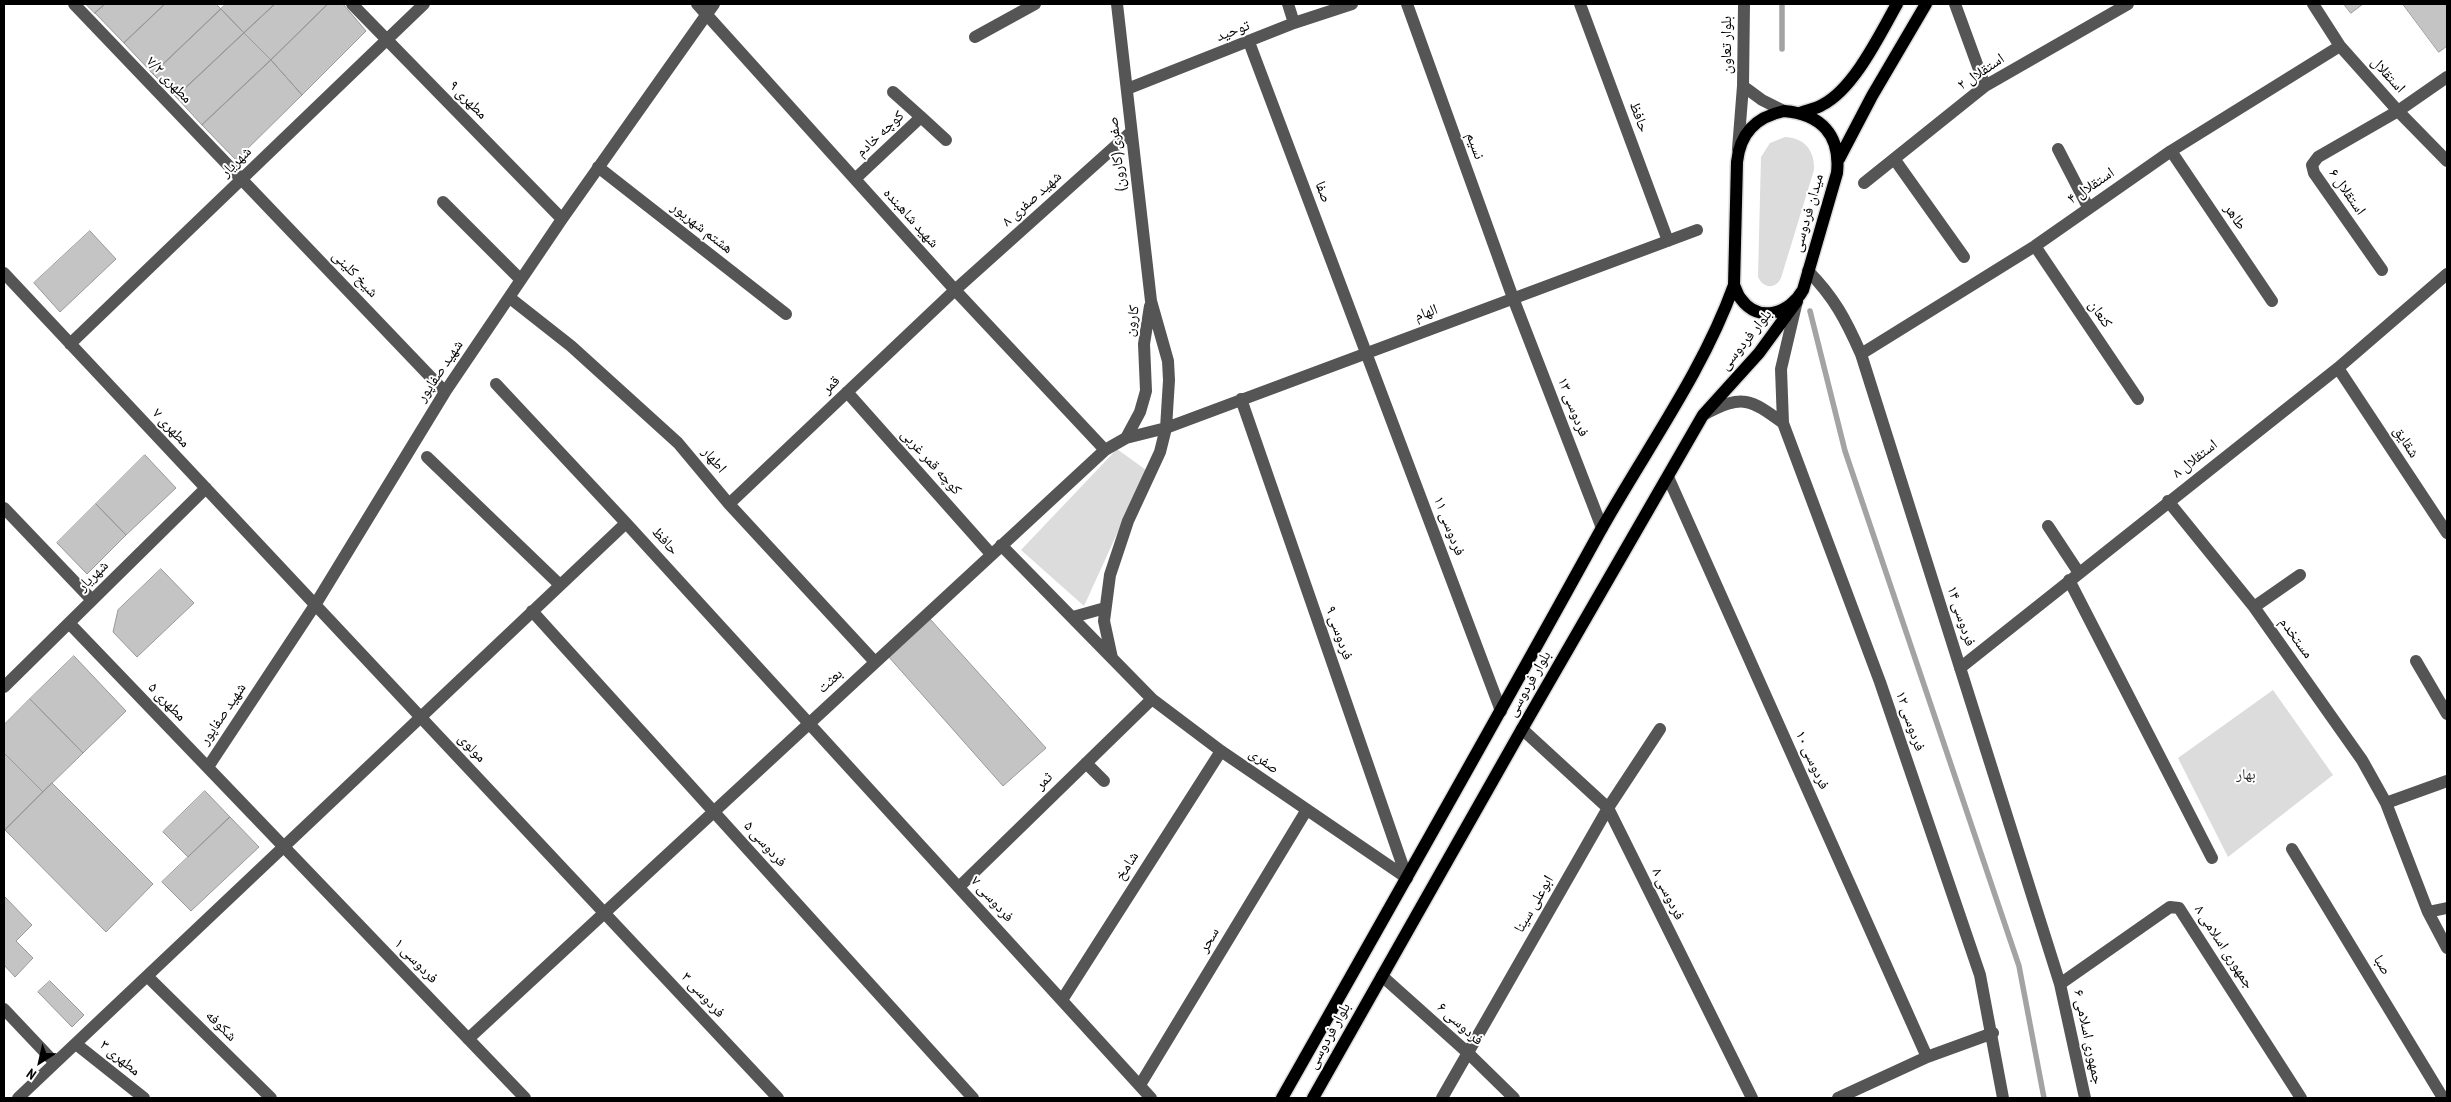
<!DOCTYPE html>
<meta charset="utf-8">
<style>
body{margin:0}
#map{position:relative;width:2451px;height:1102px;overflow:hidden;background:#fff;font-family:"PT Sans Narrow",sans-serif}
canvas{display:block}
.frame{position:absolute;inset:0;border:5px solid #000;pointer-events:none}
.north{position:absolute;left:15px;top:1037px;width:50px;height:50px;-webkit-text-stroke:4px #fff;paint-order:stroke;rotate:215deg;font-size:14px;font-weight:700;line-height:20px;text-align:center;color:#000}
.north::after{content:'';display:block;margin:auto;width:18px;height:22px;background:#000;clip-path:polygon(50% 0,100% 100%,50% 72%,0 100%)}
</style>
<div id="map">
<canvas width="2451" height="1102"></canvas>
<div class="frame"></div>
<div class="north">N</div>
</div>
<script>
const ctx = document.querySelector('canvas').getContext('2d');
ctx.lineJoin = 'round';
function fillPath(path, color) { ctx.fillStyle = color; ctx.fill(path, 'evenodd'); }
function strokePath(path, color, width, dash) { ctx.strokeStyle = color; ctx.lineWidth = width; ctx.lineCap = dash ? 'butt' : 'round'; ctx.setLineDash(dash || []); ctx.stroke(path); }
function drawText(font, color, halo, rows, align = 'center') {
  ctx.font = font + ' "PT Sans Narrow","Noto Naskh Arabic",sans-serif'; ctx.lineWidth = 4; ctx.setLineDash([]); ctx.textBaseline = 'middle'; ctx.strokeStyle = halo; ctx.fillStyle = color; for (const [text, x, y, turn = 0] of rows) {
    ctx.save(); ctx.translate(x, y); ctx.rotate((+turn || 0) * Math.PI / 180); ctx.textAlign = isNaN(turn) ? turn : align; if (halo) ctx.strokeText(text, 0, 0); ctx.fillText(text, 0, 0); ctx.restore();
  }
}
const green = new Path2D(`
 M1785 137C1805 138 1815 151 1814 170L1781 278C1775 290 1763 288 1758 277L1761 157 1770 143Z
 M1117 449 1146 470 1084 606 1021 550Z
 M2273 690 2333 775 2228 857 2178 758Z`);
const stream = new Path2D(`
 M1782 49V4
 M1810 311 1845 451 2019 966 2044 1098`);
const building = new Path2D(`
 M86 4H105L95 13Z
 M105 4H165L124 43 95 13Z
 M165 4H216L221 9 153 74 124 43Z
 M226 4H275L244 33 221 9Z
 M275 4H328L271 60 244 33Z
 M328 4H343L366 31 302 95 271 60Z
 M2344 4H2363L2351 13Z
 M2403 4H2447V46L2439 52Z
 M221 9 244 33 176 97 153 74Z
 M244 33 271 60 202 125 176 97Z
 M271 60 302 95 236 160 202 125Z
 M90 231 116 259 60 312 34 283Z
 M145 455 176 488 126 535 96 504Z
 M96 504 126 535 87 574 57 543Z
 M161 569 194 603 137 657 113 632 118 610Z
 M930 619 1046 748 1003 786 888 656Z
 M74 656 126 711 83 753 30 699Z
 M30 699 83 753 43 792 4 753V725Z
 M4 753 43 792 4 831Z
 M52 783 153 884 106 932 5 830Z
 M205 791 230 817 188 857 163 832Z
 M230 817 259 847 191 911 162 882Z
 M4 896 32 925 16 941 33 958 15 977 4 965Z
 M50 981 84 1015 72 1027 38 992Z`);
const minor = new Path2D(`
 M74 4 445 392
 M352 4 562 219
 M697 4 955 290 1105 450
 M1288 4 1294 23
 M1407 4 1513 298 1602 528
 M1580 4 1668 241
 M1955 4 1985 86
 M2313 4 2340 46 2398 111 2447 161
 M975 37 1035 4
 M1249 42 1501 711
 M1743 86 1762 100 1784 111
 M1127 89 1294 23 1352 4
 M921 117 946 140
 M1738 149 1743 86 1744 4
 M2058 149 2088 207
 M2171 151 2272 301
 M1895 160 1964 257
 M598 167 786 314
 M855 179 921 117 893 92
 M1864 183 1985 86 2128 4
 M443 202 520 279
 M2035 246 2138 399
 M2382 270 2314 173 2312 165 2318 157 2398 111 2447 77
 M1808 271C1834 297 1846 320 1861 354L2060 984 2085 1098
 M4 273 778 1098
 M510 298 571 346 678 443 729 504 875 662
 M1797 301 1781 369 1783 423 1880 682 1980 975 2003 1098
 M70 344 424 4
 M1861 354 2035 246 2171 151 2340 46
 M2338 368 2447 533
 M496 384 626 523 1151 1098
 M847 392 991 554
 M1241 399 1407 878
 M1705 414C1743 394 1750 399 1783 423
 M1126 438 1140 412 1146 391 1144 344 1150 306
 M427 457 560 585
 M1668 477 1927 1057
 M2168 501 2254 607 2362 760 2386 803 2428 912 2447 948
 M729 504 955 290 1130 133
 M4 508 92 600
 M2048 526 2079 573
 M1001 545 1152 699 1221 751 1407 878
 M2069 580 2212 858
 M2254 607 2300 575
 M532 611 973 1098
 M1073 617 1105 608
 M69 623 525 1098
 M1112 658 1104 621 1110 575 1128 521 1160 452 1166 428 1169 380 1168 361 1151 301 1117 4
 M2416 661 2447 714
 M1960 668 2338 368 2447 274
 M4 687 206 488
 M1522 729 1608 808 1752 1098
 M1086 763 1104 781
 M208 767 315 605 445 392 562 219 714 4
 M2386 803 2447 781
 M2292 849 2443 1098
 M959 887 1152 699
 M2428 912 2447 908
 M1382 976 1468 1053 1514 1098
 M148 977 271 1098
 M2060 984 2170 907 2179 908 2301 1098
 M1062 1000 1221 751
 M4 1009 55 1063
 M468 1039 1105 450 1126 438 1166 428 1697 230
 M76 1044 144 1098
 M1140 1085 1306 811
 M18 1098 626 523
 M1442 1098 1608 808 1660 729
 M1838 1098 1927 1057 1993 1033`);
const major = new Path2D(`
 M1784 111C1821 114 1841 135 1837 173L1803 290C1790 313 1759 324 1741 299 1738 296 1736 289 1734 285L1737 162C1740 133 1756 117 1784 111Z
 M1800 113C1807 110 1816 109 1822 105 1854 89 1880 34 1897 4
 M1839 159 1872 96 1926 4
 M1282 1098C1388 911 1494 724 1598 535 1644 452 1702 374 1734 285
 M1313 1098 1522 729 1703 415 1759 353 1797 301`);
const streetNames = [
 ["توحید",1233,31,-21],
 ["بلوار تعاون",1727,45,-90],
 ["استقلال ۲",1981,72,-34],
 ["استقلال",2388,75,48],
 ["مطهری ۷/۲",169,80,46],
 ["مطهری ۹",468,100,45],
 ["حافظ",1639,117,70],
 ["کوچه خادم",880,134,-43],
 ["نسیم",1475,146,70],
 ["صفری (کارون)",1117,154,-96],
 ["شهریار",236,162,-44],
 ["استقلال ۴",2091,186,-34],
 ["صفا",1323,192,69],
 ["استقلال ۶",2347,192,55],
 ["شهید صفری ۸",1032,199,-42],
 ["میدان فردوسی",1808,213,-74],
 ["طاهر",2235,217,56],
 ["شهید شاهبنده",911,218,48],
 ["هشتم شهریور",702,228,38],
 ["شیخ کلینی",355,274,46],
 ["الهام",1426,313,-20],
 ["کنعان",2100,314,56],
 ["کارون",1132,321,-80],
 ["بلوار فردوسی",1746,340,-51],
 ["شهید صفاپور",440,371,-56],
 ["قمر",831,385,-43],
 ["فردوسی ۱۳",1573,407,69],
 ["مطهری ۷",171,428,47],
 ["شقایق",2406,442,57],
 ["استقلال ۸",2195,459,-38],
 ["اطهار",714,460,50],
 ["کوچه قمر غربی",931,462,48],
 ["فردوسی ۱۱",1449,526,69],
 ["حافظ",665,541,48],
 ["شهریار",93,576,-44],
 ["فردوسی ۱۴",1961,616,72],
 ["فردوسی ۹",1339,633,71],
 ["مستخدم",2296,638,54],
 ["بعثت",830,681,-43],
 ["بلوار فردوسی",1529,684,-60],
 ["مطهری ۵",167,702,46],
 ["شهید صفاپور",223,714,-56],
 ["فردوسی ۱۲",1910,721,71],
 ["مولوی",472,748,47],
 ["فردوسی ۱۰",1812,760,66],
 ["صفری",1264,761,35],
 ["ثمر",1044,781,-44],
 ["فردوسی ۵",765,844,48],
 ["شامخ",1127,866,-57],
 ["فردوسی ۸",1668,894,64],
 ["فردوسی ۷",992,899,48],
 ["ابوعلی سینا",1534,904,-60],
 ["سحر",1209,940,-59],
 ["جمهوری اسلامی ۸",2224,947,57],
 ["فردوسی ۱",416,961,46],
 ["صبا",2382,965,59],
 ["فردوسی ۳",703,995,47],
 ["فردوسی ۶",1460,1024,42],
 ["شکوفه",221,1026,45],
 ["بلوار فردوسی",1329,1036,-61],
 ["جمهوری اسلامی ۶",2088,1037,78],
 ["مطهری ۳",120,1058,39]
];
const parkNames = [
 ["بهار",2246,775]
];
fillPath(green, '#dcdcdc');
strokePath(stream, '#a3a3a3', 5.5);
fillPath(building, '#c4c4c4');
strokePath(building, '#999', 1);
strokePath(major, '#dbdbdb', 15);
strokePath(minor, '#555', 12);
strokePath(major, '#000', 12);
drawText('15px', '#000', '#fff', streetNames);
drawText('15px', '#333', '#fff', parkNames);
</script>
